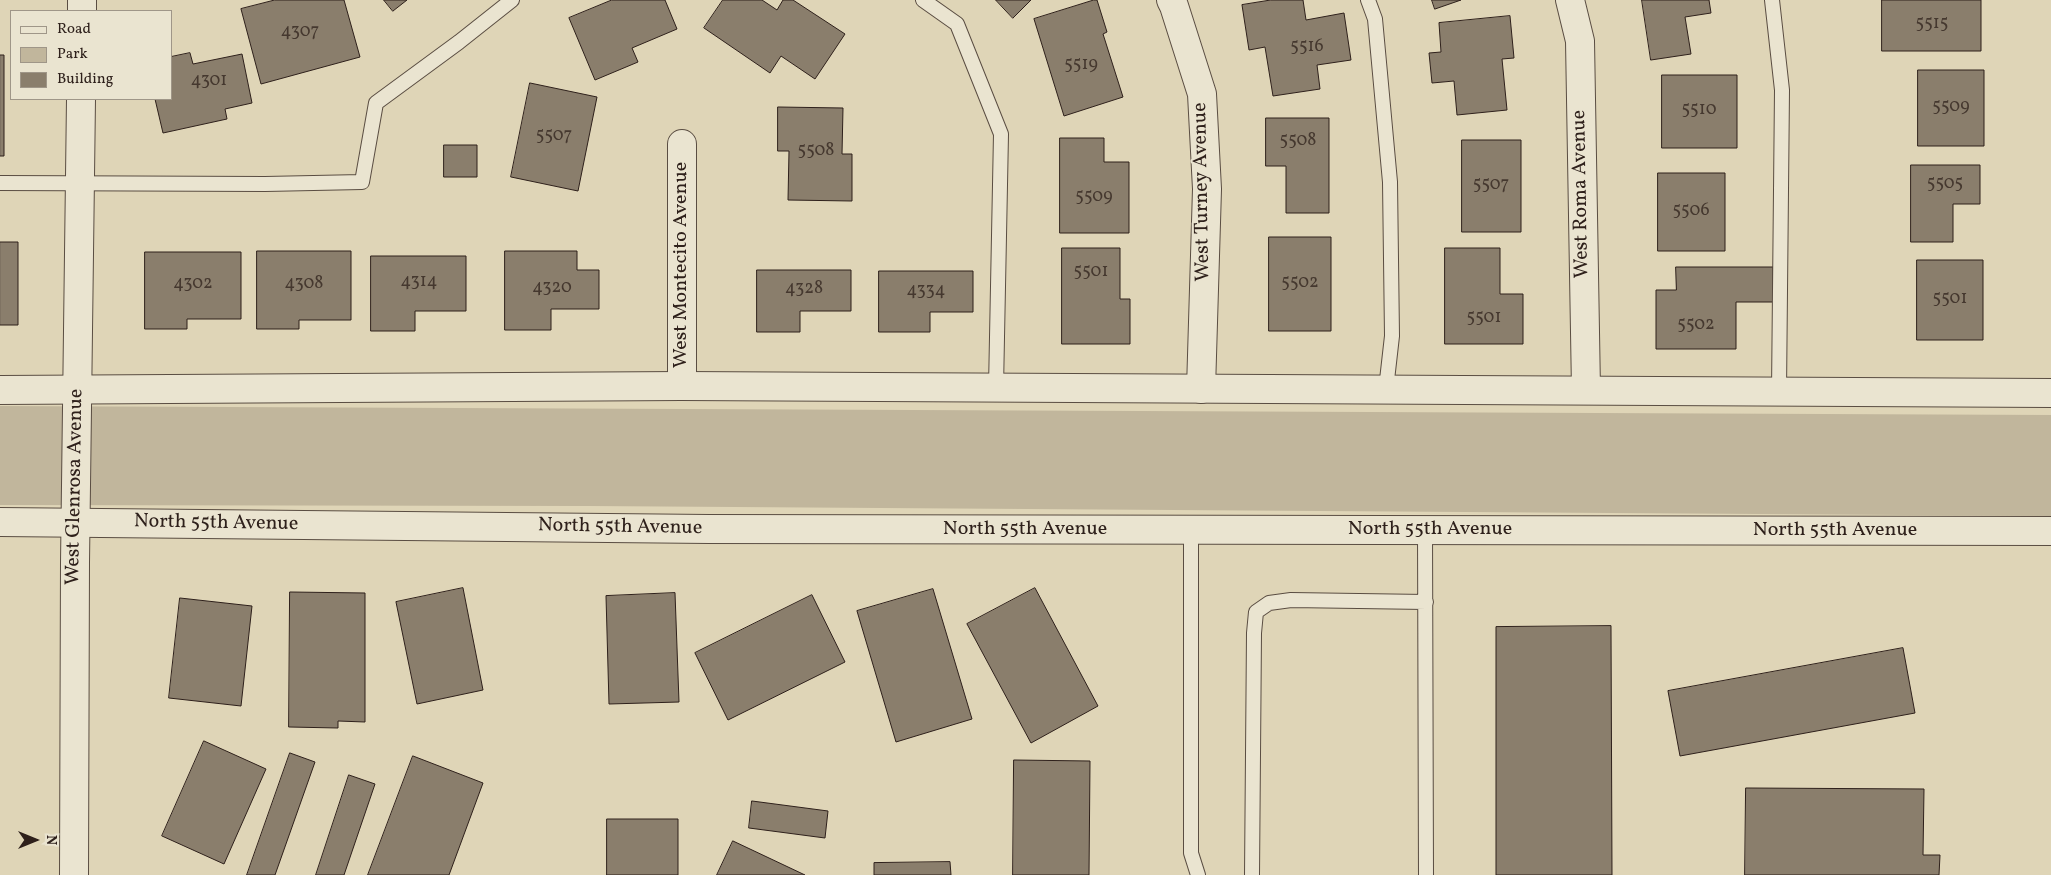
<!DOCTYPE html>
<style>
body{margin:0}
#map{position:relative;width:2051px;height:875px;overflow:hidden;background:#dfd5b7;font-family:Vollkorn,serif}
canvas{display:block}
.legend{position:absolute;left:10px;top:10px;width:162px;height:90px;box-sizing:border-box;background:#eae4d0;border:1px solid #9f9688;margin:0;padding:6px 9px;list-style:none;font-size:15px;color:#2e201b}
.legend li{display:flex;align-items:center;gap:10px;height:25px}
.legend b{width:25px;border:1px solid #9f9688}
.north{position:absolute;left:10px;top:815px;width:50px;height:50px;-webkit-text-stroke:4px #eae4d0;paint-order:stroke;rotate:90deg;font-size:14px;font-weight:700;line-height:20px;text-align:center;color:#2e201b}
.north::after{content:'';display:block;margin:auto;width:18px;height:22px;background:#2e201b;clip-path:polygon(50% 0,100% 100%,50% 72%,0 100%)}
</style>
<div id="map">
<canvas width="2051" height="875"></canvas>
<ul class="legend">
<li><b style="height:6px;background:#eae4d0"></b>Road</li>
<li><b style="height:14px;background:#c1b69c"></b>Park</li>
<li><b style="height:14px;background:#8a7e6c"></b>Building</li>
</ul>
<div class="north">N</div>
</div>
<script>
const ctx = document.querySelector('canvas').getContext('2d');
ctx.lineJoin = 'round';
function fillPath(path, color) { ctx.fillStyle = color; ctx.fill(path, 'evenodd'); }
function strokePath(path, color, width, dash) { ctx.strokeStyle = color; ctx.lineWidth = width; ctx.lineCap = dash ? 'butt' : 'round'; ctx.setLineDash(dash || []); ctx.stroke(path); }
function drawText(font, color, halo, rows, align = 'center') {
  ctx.font = font + ' Vollkorn,serif'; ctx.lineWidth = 4; ctx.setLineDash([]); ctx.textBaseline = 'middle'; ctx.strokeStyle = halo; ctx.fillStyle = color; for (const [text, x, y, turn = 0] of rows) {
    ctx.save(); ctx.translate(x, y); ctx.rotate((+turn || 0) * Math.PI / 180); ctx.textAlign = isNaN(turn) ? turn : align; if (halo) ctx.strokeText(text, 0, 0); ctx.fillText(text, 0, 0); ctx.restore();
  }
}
const green = new Path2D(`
 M0 406 2051 415V516L589 506 0 505Z`);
const building = new Path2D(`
 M275 0H344L360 57 261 84 241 9Z
 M384 0H407L393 11Z
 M612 0H665L677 29 632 48 638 62 595 80 569 18Z
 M723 0H762L777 10 783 0H793L845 34 815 79 781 56 770 73 704 28Z
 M996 0H1031L1013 18Z
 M1094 0H1097L1107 32 1103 34 1123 97 1064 116 1034 19Z
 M1271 0H1303L1306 20 1344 13 1351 60 1317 65 1320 89 1273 96 1265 47 1249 50 1242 5Z
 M1432 0H1461L1435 9Z
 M1642 0H1709L1711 13 1685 17 1691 54 1651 60Z
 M1882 0H1981V51H1882Z
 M1510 16 1514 58 1502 59 1507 110 1457 115 1454 81 1432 83 1429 53 1441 52 1439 23Z
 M190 53 193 64 242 54 252 103 225 109 227 119 163 133 155 99H171V57Z
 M0 55H4V156H0Z
 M1918 70H1984V146H1918Z
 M1662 75H1737V148H1662Z
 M530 83 597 97 578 191 511 177Z
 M778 107 843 108 842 154H852V201L788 200 789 151H778Z
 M1266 118H1329V213H1286V166H1266Z
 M1060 138H1104V162H1129V233H1060Z
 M1462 140H1521V232H1462Z
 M444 145H477V177H444Z
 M1911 165H1980V204H1953V242H1911Z
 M1658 173H1725V251H1658Z
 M1269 237H1331V331H1269Z
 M0 242H18V325H0Z
 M1062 248H1120V299H1130V344H1062Z
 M1445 248H1500V294H1523V344H1445Z
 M257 251H351V320H299V329H257Z
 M505 251H577V270H599V309H551V330H505Z
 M145 252H241V319H187V329H145Z
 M371 256H466V311H415V331H371Z
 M1917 260H1983V340H1917Z
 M1676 267H1773V302H1736V349H1656V290H1676Z
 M757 270H851V311H800V332H757Z
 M879 271H973V312H930V332H879Z
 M463 588 483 690 417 704 396 602Z
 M1035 588 1098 706 1031 743 967 624Z
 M933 589 972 719 896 742 857 611Z
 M290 592 365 593V722L338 721V728L289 727Z
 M675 593 679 702 609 704 606 596Z
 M812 595 845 662 728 720 695 653Z
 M180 598 252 606 241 706 169 698Z
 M1611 626 1612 875H1496V627Z
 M1903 648 1915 713 1680 756 1668 691Z
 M204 741 266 769 224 864 162 836Z
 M290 753 315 762 275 875H247Z
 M413 756 483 783 449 875H368Z
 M1014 760 1090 761 1089 875H1013Z
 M349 775 375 784 344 875H316Z
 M1746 788 1924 789 1923 855H1940L1939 875H1745Z
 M752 801 828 811 825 838 749 828Z
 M607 819H678V875H607Z
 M733 841 805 875H717Z
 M950 862 951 875H874V863Z`);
const service = new Path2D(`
 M923 0 957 24 1001 134 996 388
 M1368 0 1375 19 1390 182 1392 336 1386 389
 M1772 0 1782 90 1779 391
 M0 183 265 184 362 182 376 103 459 42 512 0
 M1191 530V853L1198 875
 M1425 530 1426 875
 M1252 875 1254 633 1256 612 1269 603 1291 600 1426 602`);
const minor = new Path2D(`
 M1171 0 1174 6 1202 94 1207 189 1201 389
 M1570 0 1580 41 1586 390
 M82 11V0
 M682 144V386
 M74 875 75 562 81 99`);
const tertiary = new Path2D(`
 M0 390 682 386 2051 393
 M0 522 709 529 2051 531`);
const numberNames = [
 ["5515",1932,25],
 ["4307",300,33],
 ["5516",1307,48],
 ["5519",1081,66],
 ["4301",209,82],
 ["5509",1951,108],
 ["5510",1699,111],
 ["5507",554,137],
 ["5508",1298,142],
 ["5508",816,152],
 ["5505",1945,185],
 ["5507",1491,186],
 ["5509",1094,198],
 ["5506",1691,212],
 ["5501",1091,273],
 ["4314",419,283],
 ["5502",1300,284],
 ["4302",193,285],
 ["4308",304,285],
 ["4320",552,289],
 ["4328",804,290],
 ["4334",926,292],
 ["5501",1950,300],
 ["5501",1484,319],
 ["5502",1696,326]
];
const streetNames = [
 ["West Turney Avenue",1203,192,-91],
 ["West Roma Avenue",1582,194,-91],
 ["West Montecito Avenue",682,265,-90],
 ["West Glenrosa Avenue",76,487,-89],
 ["North 55th Avenue",216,524,1],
 ["North 55th Avenue",620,528,1],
 ["North 55th Avenue",1025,530],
 ["North 55th Avenue",1430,530],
 ["North 55th Avenue",1835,531]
];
fillPath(green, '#c1b69c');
fillPath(building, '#8a7e6c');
strokePath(building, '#2e201b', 1);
strokePath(service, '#5a4d42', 16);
strokePath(minor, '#5a4d42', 30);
strokePath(tertiary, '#5a4d42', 30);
strokePath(service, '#eae4d0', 14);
strokePath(minor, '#eae4d0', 28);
strokePath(tertiary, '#eae4d0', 28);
drawText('18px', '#45382f', null, numberNames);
drawText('20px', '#2e201b', '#eae4d0', streetNames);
</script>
